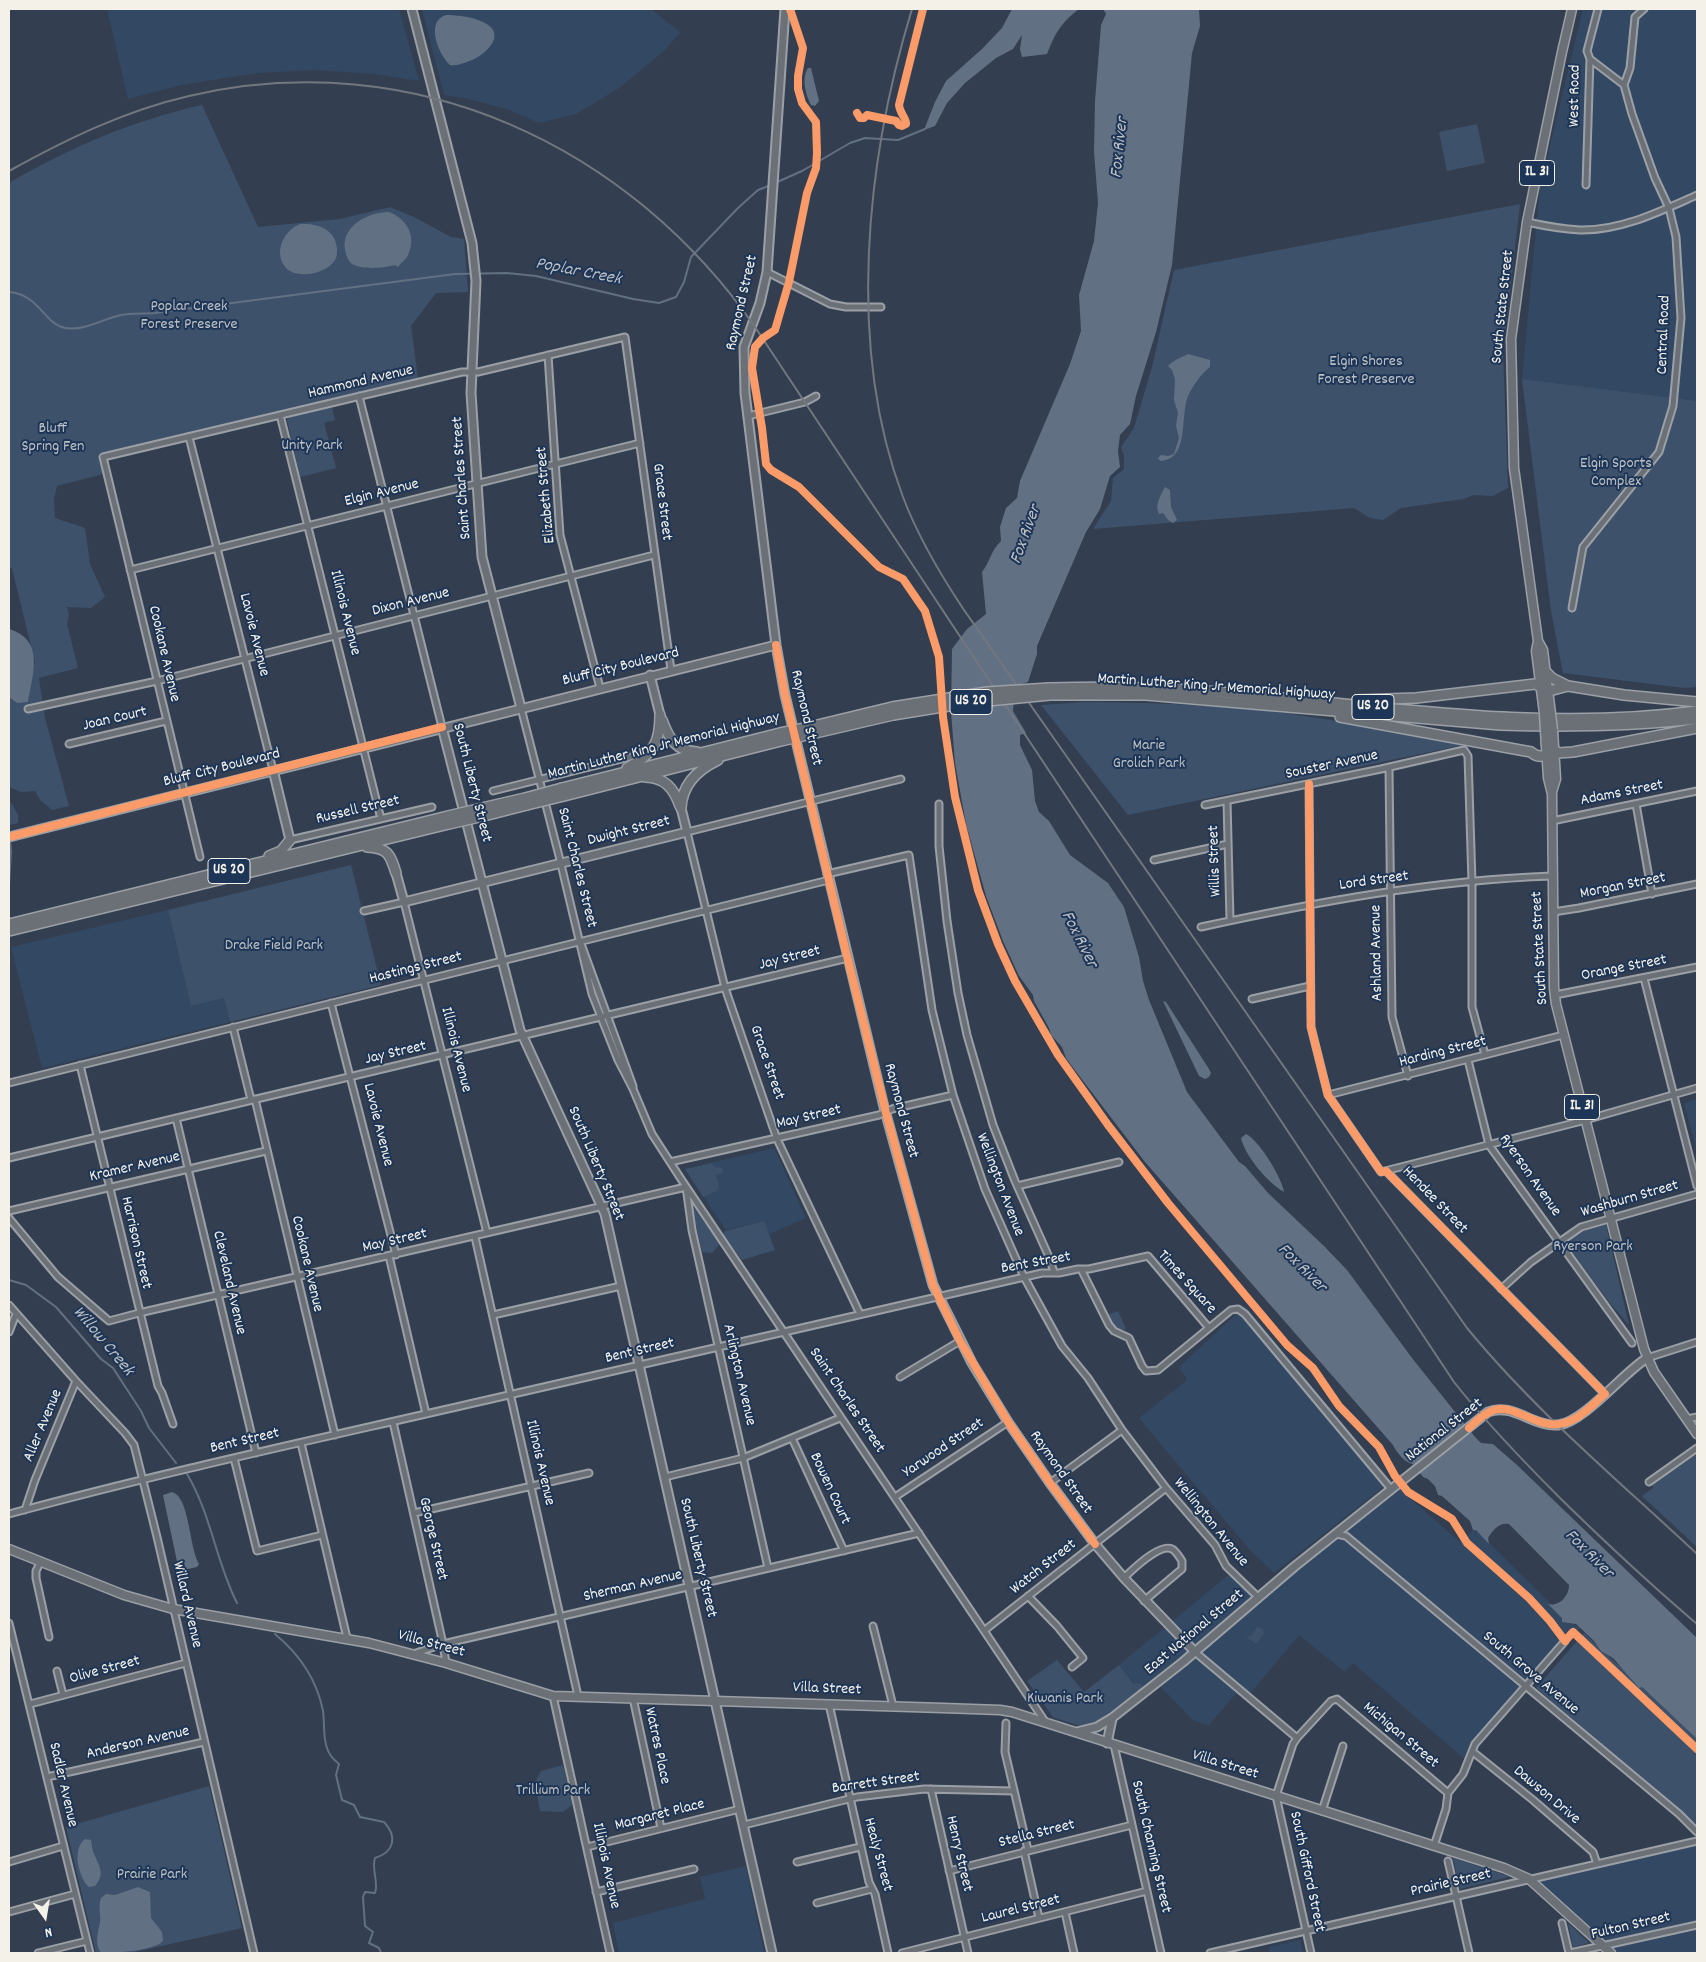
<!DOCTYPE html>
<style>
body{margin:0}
#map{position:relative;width:1706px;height:1962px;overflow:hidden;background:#333f50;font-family:Dekko,sans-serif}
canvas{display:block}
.frame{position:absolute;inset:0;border:10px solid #f4f1e8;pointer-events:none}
.north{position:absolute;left:20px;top:1892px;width:50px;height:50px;-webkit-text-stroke:4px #1d3557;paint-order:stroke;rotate:167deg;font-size:14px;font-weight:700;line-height:20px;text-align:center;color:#f4f1e8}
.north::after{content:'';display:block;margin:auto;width:18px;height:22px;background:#f4f1e8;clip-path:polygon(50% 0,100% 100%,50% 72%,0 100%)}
</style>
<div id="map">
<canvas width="1706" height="1962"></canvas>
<div class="frame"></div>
<div class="north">N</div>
</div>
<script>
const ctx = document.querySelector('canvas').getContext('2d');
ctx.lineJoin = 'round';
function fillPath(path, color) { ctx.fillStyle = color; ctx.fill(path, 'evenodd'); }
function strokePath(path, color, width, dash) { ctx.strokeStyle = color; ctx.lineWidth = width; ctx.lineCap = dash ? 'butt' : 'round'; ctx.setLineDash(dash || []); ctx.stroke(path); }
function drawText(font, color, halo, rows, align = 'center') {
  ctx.font = font + ' Dekko,sans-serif'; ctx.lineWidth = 4; ctx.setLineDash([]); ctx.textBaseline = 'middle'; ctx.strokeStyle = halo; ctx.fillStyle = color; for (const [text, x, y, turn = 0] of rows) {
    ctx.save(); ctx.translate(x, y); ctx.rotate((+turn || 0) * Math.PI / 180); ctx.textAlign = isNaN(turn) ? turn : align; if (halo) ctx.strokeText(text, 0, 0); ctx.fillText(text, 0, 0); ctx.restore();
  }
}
const built = new Path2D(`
 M107 9H399L419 81 374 74 314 70 258 73 181 85 128 99Z
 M417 9H651L680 32 665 50 619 88 576 114 539 123 507 109 464 98 444 95 422 9Z
 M1583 9H1697V404L1522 379 1540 187Z
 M168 910 191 1006 224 998 230 1022 42 1068 11 947Z
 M1697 1099V1152L1684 1103Z
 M774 1148 806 1218 769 1234 763 1221 726 1230 685 1169Z
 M1245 1306 1390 1482 1274 1573 1249 1549 1139 1418 1187 1380 1179 1367Z
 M1396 1486 1460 1542 1473 1530H1476L1552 1605 1562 1618 1580 1628 1565 1641 1475 1744 1469 1763 1353 1663 1345 1672 1299 1635 1247 1697 1239 1690 1208 1726 1193 1720 1157 1683 1143 1694 1119 1665 1232 1572 1259 1598Z
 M1697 1840V1953H1611L1529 1879Z
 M746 1866 764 1953H619L613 1923 705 1899 700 1877Z
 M1300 1940 1303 1953H1270L1269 1947Z`);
const green = new Path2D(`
 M202 105 258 227 340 219 390 207 414 217 451 237 464 239 468 292 436 293 411 326 418 379 103 454 107 473 57 486 54 499 55 518 85 528 90 564 105 597 91 608 67 607 69 614 67 624 78 668 39 678 45 718 69 806 52 810 40 800 35 791 21 792 9 787V697L17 703 35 663 12 568 9 569V183C71 147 131 121 202 105Z
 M1477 124 1485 163 1447 171 1439 132Z
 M1520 204 1503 352 1508 488 1493 496 1474 495 1463 499 1401 508 1383 520 1370 518 1354 508 1093 529 1111 501 1113 478 1124 469V456L1121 447 1134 428 1152 367 1174 270Z
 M1522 379 1697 401V687L1684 688 1563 673 1551 611Z
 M332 407 335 420 324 423 336 468 300 477 287 420 290 417Z
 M1085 702C1163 703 1240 705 1317 718 1366 725 1415 736 1463 745L1128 815 1041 705Z
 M9 799 18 815V823L9 825Z
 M351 865 381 985 230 1022 224 998 191 1006 168 910Z
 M712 1163 714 1167 722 1168 723 1173 716 1175 719 1187 717 1191 703 1197 685 1169Z
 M693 1206 720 1244 712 1253 702 1252 692 1207Z
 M764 1221 775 1250 742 1260 723 1235 725 1231Z
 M1606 1225 1629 1325 1609 1302 1565 1242 1583 1231Z
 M1118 1311 1126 1329 1121 1331 1115 1329 1107 1315Z
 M1697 1454V1547L1642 1496 1653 1488V1485Z
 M1257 1627 1263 1629 1264 1634 1256 1644 1246 1637 1252 1635Z
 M1584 1633 1697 1739V1825L1536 1688Z
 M1057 1660 1084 1692 1119 1665 1133 1683 1140 1684 1143 1687 1098 1722 1083 1727 1053 1717 1027 1681Z
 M563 1765 572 1805 563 1812 540 1811 535 1782 541 1771Z
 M209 1786 242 1928 130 1953H96L66 1827Z
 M1453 1858 1505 1875 1508 1877 1460 1889Z
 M1568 1923 1589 1943 1573 1947Z`);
const water = new Path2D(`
 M1012 9H1079C1060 24 1056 32 1047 54L1022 57 1020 49 1022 35 1013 49 996 58 965 83 947 103 935 126 924 130 935 102 946 81 982 49 1002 28Z
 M1103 9H1199L1200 26 1192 53 1172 265 1156 332 1136 396 1130 424 1120 435 1118 451 1120 467 1110 476 1100 509 1086 532 1049 618 1037 646V654L1028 682 1018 685 1015 688 1013 711 1026 733 1020 735V745L1032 770 1035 801 1039 812 1049 821 1070 855 1108 883 1124 907 1139 957 1143 981 1149 1000 1187 1092 1239 1162 1245 1166 1268 1193 1324 1246 1347 1270 1412 1358 1475 1437 1481 1443 1493 1444 1517 1465 1697 1638V1739L1642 1687 1639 1688 1613 1658 1601 1651 1594 1641 1576 1624 1562 1622V1618L1548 1604C1559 1607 1569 1596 1569 1585L1509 1524C1499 1522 1493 1530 1488 1538L1489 1544 1476 1530H1473L1470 1521 1442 1496 1438 1495 1435 1486 1428 1479 1423 1477 1413 1464C1405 1463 1396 1452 1393 1445L1145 1162 1074 1069 1066 1058 1062 1047 1051 1035 1049 1028 1034 1001 1033 995 1019 976 1003 941 986 896 966 824 955 763 951 712 952 649 967 629 986 614 982 572C991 560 990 552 1001 541L1000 527 1006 508 1017 498 1020 481 1070 364 1081 331 1079 295 1094 241 1098 203 1094 152 1095 101 1101 25 1106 14Z
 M446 15C458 15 474 17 485 23 507 35 486 54 472 60 464 63 458 66 450 65 438 54 425 21 446 15Z
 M808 68H811L819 101 815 106 811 105C806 95 801 79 808 68Z
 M389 212C407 219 417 236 408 255 406 260 400 263 398 267L395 265C384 268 363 270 352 264 348 261 346 255 345 250 341 226 368 212 389 212Z
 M300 224C317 223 336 229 337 249 337 253 337 257 335 260 328 273 297 280 286 268 273 253 283 231 300 224Z
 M1188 354 1210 360V367C1200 375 1195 383 1189 394 1179 413 1191 460 1160 461L1158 458 1161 455 1168 456 1174 454 1179 438 1176 426 1178 413 1174 400 1175 379 1172 370 1168 366C1172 361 1182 357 1188 354Z
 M1165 487 1170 490 1171 507 1177 520 1173 523 1168 520 1163 513 1159 514C1154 505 1161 495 1165 487Z
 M9 629C45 640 33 673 28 702L17 703 9 697Z
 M1163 1001 1166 1002 1209 1069 1211 1073 1209 1077 1205 1079 1199 1076Z
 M1246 1134C1259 1140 1282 1178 1284 1192 1268 1183 1245 1156 1241 1138Z
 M172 1492C190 1497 189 1548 199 1564L197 1567 179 1571 163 1495Z
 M85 1839 91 1840C92 1846 92 1851 95 1856 100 1868 105 1874 95 1886L89 1887C78 1877 72 1848 85 1839Z
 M138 1887 150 1892 151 1918 162 1932 163 1941C154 1951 115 1953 101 1953 94 1943 98 1934 100 1922 101 1914 98 1907 101 1898L106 1894 115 1895Z`);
const stream = new Path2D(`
 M775 183 802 171 850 143 865 138 898 140 925 129
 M9 292C39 294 45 325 65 328 86 331 102 319 121 315 132 313 144 314 155 313L455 274 507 273 536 276 633 299 659 303 676 297 684 282 691 257 738 208 758 190 771 185
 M9 830V835
 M9 885 11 852 10 840
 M9 1280 26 1285 56 1307 101 1359 113 1368 141 1411 149 1428 176 1463
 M187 1474C211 1514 216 1562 237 1603
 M275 1634C299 1654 317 1680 323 1711 325 1725 322 1743 331 1756 333 1759 336 1761 339 1764L336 1775 342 1800 354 1805 360 1817 384 1822C398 1837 394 1852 375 1858 371 1869 379 1882 375 1893L365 1892 363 1897 365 1926 373 1932 369 1943 379 1948 381 1953`);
const street = new Path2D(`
 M1624 85 1630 68 1635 17 1644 9
 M1586 185 1590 59 1587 51 1598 9
 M1527 222C1545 226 1562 229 1580 230 1621 231 1661 211 1697 195
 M767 272 830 304 846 307H881
 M548 355 560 535 600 688
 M359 396 442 727
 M280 415 381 819
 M748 416 805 402 816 396
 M189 437 273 770
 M130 570 640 443
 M1572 608 1583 547 1659 452 1673 406 1681 318 1676 237 1669 208 1655 178 1632 114 1624 85 1590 59
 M521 708 559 856 592 994 618 1060 633 1089V1086L580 941
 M28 709 157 681 654 555
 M69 744 166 721
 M1389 768 1392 1017 1408 1076
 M1309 784 1311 1027 1328 1095 1381 1172 1578 1122 1697 1088
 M493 791 630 757
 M1227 801 1230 920
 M939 804V846L947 921 958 993 967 1035 993 1125 1015 1181 1049 1257 1054 1272
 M1636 804 1652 894
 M1205 805 1381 769 1464 750 1468 756 1472 882V1007L1485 1055
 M1552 821 1697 791
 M290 840 432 807
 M200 857 103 457 462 372H478L625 337 671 670
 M1154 860 1228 844
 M827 874 909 855 932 1010 953 1095 985 1189 1024 1277 1062 1346 1088 1378 1122 1430 1166 1488 1215 1545 1226 1566 1259 1598
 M364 911 404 902 487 1233
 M1553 912 1579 908 1697 884
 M1201 927C1317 902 1434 880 1552 876
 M1644 978 1697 1186
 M1555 995 1697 967
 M1252 999 1310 986
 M331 1003 396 1255
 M233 1027 251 1100
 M1468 1060 1489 1145 1632 1343
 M80 1065 158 1386 162 1393 173 1424
 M9 1083 829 880
 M633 1089 652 1134 681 1179 1046 1723
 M1328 1095 1563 1035
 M255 1099 335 1435
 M176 1118 256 1453
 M9 1158 848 958
 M670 1162 879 1115 892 1109 953 1095
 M1386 1171 1605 1394
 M1017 1186 1119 1162
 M9 1211 266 1151
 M9 1218 58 1277 109 1321 139 1313 686 1187 692 1230 768 1568
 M475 1237 578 1696
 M389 1256 426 1414
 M1081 1269 1109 1325 1114 1331 1129 1338 1142 1366 1146 1371 1158 1370 1231 1310 1238 1309 1245 1314 1391 1489
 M1501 1289 1531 1262 1581 1227 1697 1194
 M9 1305 76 1381 125 1433 134 1445 157 1537 254 1953
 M860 1314 777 1139 725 988 687 832 901 779
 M493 1315 621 1286
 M9 1332 16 1314
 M1647 1358 1697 1342
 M900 1377 960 1341
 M1687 1419 1697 1417
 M393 1422 443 1644 446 1663
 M792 1438 844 1551
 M301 1443 347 1638
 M234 1458 257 1551 322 1535
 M665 1477 743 1458 840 1418
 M1649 1482 1697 1448
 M1050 1483 1122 1430
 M895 1497 1008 1422
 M25 1510 35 1480 76 1381
 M414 1513 589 1473
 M9 1514C160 1473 313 1440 465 1405 658 1362 850 1317 1042 1273H1059L1078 1269H1089L1148 1256 1209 1328
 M1336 1534 1346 1536 1679 1814 1697 1832
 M41 1561 36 1571V1578L49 1637
 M1124 1578C1132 1570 1160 1543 1172 1549 1176 1551 1180 1558 1182 1561V1569L1144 1601
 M1028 1596 1057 1626 1083 1658 1072 1667
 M9 1623 90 1953
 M873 1626 893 1706
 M985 1630 1166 1488
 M1195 1652 1297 1738
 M413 1654 443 1644 919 1533
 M57 1671 63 1695
 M553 1696 610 1953
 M633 1698 661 1828
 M30 1704 186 1663
 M829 1704 869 1882 875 1894 888 1953
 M1006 1723 1005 1752 1028 1850
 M1114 1745 1161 1953
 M1473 1752 1533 1800 1585 1845 1593 1852 1597 1864
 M47 1777 204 1742
 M931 1789 968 1953
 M1322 1811 1343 1746
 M744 1825 857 1797 924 1789 1014 1791
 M1434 1846 1446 1809 1448 1793 1463 1774 1475 1744 1565 1641
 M587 1847 740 1809
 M1024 1851 1039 1918
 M1448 1861 1469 1953
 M9 1862 63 1846
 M797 1862 860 1847
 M949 1871 1132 1825
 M596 1892 694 1869
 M817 1903 872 1889
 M9 1912 75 1894
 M1065 1912 1074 1953
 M1562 1923 1569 1953
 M38 1953 87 1941
 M902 1953 1147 1891
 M1210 1953 1697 1841
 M1311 1953 1276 1796 1293 1744 1297 1738 1331 1701 1337 1699 1448 1793
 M1570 1953 1697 1925`);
const secondary = new Path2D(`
 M412 9 472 243 476 281 471 393 482 557 521 708
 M785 9 767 272 760 303 744 347 745 393 776 645 785 695 884 1107 933 1285 972 1363 1008 1422 1050 1483 1095 1544 1124 1578 1195 1652
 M650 675 660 715
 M442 727 520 1030 605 1214 772 1953
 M273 770 290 840
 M9 837 776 645
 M396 873 404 902 687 832 681 808
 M1077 1732 1097 1727 1112 1718 1183 1662 1294 1567 1488 1412C1512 1402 1533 1427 1558 1425 1584 1422 1623 1373 1647 1358
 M1107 1743 1112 1719`);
const primary = new Path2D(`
 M1538 641 1536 651 1544 713
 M1551 714 1543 650 1538 641 1514 468 1511 339 1527 222 1562 52 1572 9
 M1545 731 1548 778 1552 794 1554 988 1556 1004 1644 1349 1654 1372 1697 1434
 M1552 792 1556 779 1553 730
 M9 1549 124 1595 173 1609 369 1643 446 1663 553 1696 943 1708 1000 1710 1012 1712 1504 1868 1529 1879 1611 1953`);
const highway = new Path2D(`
 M1546 672 1552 678 1568 686 1624 695 1697 702
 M1049 688C1092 687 1135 687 1178 689 1350 700 1524 734 1697 711
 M1050 695H1146L1500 725C1566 727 1632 726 1697 719
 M1357 700 1416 698 1535 684 1549 691 1568 686
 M1340 717 1531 752C1536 757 1541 757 1547 755
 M662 720C669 739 676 751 697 752
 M805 728 892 707
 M807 735 893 715
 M1546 743 1558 753 1573 752 1697 728
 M627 768C653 754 660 744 660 715
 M645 777C665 777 674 789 680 806
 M562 788 780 733
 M564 796 781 741
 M482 808 525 798
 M681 808C682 785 697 770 718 760
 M484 816 527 805
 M367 847C388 848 390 854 396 873
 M269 856 281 851 290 840
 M9 924 448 816
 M9 931 449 824`);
const rail = new Path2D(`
 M912 9C866 160 846 346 903 497 918 537 940 574 964 610L1467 1328C1535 1411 1619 1481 1697 1554
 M9 171C67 139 124 111 189 96 413 44 630 145 757 330L1454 1382C1487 1424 1524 1462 1562 1500 1606 1543 1650 1584 1697 1624`);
const primaryBridge = new Path2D(`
 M1544 713 1545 731
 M1551 714 1553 730`);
const highwayBridge = new Path2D(`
 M892 707 987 692 1049 688
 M893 715 967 703 1050 695
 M780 733 805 728
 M781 741 807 735
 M525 798 562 788
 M527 805 564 796
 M448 816 482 808
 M449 824 484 816`);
const cycleway = new Path2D(`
 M790 9 803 48 798 76V89L802 103 816 122 817 153 816 168 807 193 789 282 775 330 763 338 755 347 752 368 762 428 766 464 771 470 799 487 879 567 903 579 925 611 939 657 943 717 955 797 978 890 998 944 1015 981 1058 1055 1108 1125 1168 1203 1287 1345 1313 1368 1339 1406 1379 1447 1395 1476 1408 1492 1452 1519 1467 1543 1529 1598 1550 1621 1565 1641 1573 1632 1697 1749
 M857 113 860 118H864L867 115 896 121 899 125 902 126 906 124C907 119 900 114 899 105L923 9
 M776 645 785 695 846 952 886 1113 933 1285 960 1341 1008 1422 1050 1483 1095 1544
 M1309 784 1311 1027 1328 1095 1381 1172 1386 1171 1605 1394C1593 1404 1580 1419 1564 1423 1538 1431 1515 1403 1494 1410 1485 1413 1476 1421 1469 1428
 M9 837 442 727`);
const shields = [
 [1537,173,35],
 [971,702,42],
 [1373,707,42],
 [229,871,42],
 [1582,1107,35]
];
const shieldNames = [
 ["IL 31",1537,173],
 ["US 20",971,702],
 ["US 20",1373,707],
 ["US 20",229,871],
 ["IL 31",1582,1107]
];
const streetNames = [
 ["West Road",1576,96,-89],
 ["Raymond Street",743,303,-77],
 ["South State Street",1504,307,-84],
 ["Central Road",1665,335,-88],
 ["Hammond Avenue",361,383,-13],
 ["Saint Charles Street",463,478,-94],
 ["Elgin Avenue",382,494,-14],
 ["Elizabeth Street",547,495,-95],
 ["Grace Street",661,502,83],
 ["Dixon Avenue",411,603,-14],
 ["Illinois Avenue",344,613,76],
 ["Lavoie Avenue",253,635,76],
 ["Cookane Avenue",163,654,77],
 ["Bluff City Boulevard",621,668,-14],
 ["Martin Luther King Jr Memorial Highway",1216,688,4],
 ["Raymond Street",805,718,77],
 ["Joan Court",115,720,-13],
 ["Martin Luther King Jr Memorial Highway",664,747,-14],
 ["Souster Avenue",1332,766,-12],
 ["Bluff City Boulevard",222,769,-14],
 ["South Liberty Street",471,783,76],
 ["Adams Street",1622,794,-11],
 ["Russell Street",358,811,-13],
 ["Dwight Street",629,832,-14],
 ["Willis Street",1216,861,-92],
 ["Saint Charles Street",576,868,76],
 ["Lord Street",1374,882,-8],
 ["Morgan Street",1623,887,-11],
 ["South State Street",1541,948,-93],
 ["Ashland Avenue",1378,953,-91],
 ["Jay Street",790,959,-14],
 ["Hastings Street",416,969,-14],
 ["Orange Street",1624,969,-11],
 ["Illinois Avenue",455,1050,76],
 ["Harding Street",1443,1053,-14],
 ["Jay Street",396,1054,-13],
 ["Grace Street",766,1063,71],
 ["Raymond Street",900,1111,75],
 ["May Street",809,1118,-13],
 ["Lavoie Avenue",377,1125,76],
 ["South Liberty Street",595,1164,67],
 ["Kramer Avenue",135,1168,-13],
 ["Ryerson Avenue",1529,1176,55],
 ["Wellington Avenue",999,1185,69],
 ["Washburn Street",1630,1200,-16],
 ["Hendee Street",1434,1201,46],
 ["May Street",395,1242,-13],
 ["Harrison Street",135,1243,77],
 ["Cookane Avenue",306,1264,77],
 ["Bent Street",1036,1264,-10],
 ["Cleveland Avenue",228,1283,77],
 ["Times Square",1186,1283,48],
 ["Bent Street",640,1352,-13],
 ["Arlington Avenue",738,1375,77],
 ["Saint Charles Street",846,1401,56],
 ["Aller Avenue",44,1426,-67],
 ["National Street",1445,1431,-38],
 ["Bent Street",245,1442,-13],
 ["Yarwood Street",944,1449,-34],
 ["Illinois Avenue",539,1463,77],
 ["Raymond Street",1060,1473,55],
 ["Bowen Court",829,1489,65],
 ["Wellington Avenue",1210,1523,51],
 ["George Street",432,1539,77],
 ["South Liberty Street",697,1558,77],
 ["Watch Street",1044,1568,-38],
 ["Sherman Avenue",633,1587,-13],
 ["Willard Avenue",186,1605,77],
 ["East National Street",1195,1633,-40],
 ["Villa Street",431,1645,15],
 ["Olive Street",105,1671,-15],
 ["South Grove Avenue",1530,1674,40],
 ["Villa Street",827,1690,2],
 ["Michigan Street",1400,1736,40],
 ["Anderson Avenue",138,1744,-13],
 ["Watres Place",656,1746,78],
 ["Villa Street",1225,1766,17],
 ["Barrett Street",876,1784,-8],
 ["Sadler Avenue",62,1785,77],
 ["Dawson Drive",1546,1796,40],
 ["Margaret Place",660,1816,-14],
 ["Stella Street",1037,1835,-14],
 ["South Channing Street",1150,1847,77],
 ["Henry Street",958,1854,77],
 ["Healy Street",877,1855,75],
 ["Illinois Avenue",605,1866,78],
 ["South Gifford Street",1306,1872,78],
 ["Prairie Street",1451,1884,-13],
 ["Laurel Street",1021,1910,-14],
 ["Fulton Street",1631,1927,-13]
];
const parkNames = [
 ["Poplar Creek",189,308],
 ["Forest Preserve",189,326],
 ["Elgin Shores",1366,363],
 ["Forest Preserve",1366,381],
 ["Bluff",53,430],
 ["Spring Fen",53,448],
 ["Unity Park",312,447],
 ["Elgin Sports",1616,465],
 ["Complex",1616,483],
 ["Marie",1149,747],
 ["Grolich Park",1149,765],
 ["Drake Field Park",274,947],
 ["Ryerson Park",1593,1248],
 ["Kiwanis Park",1065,1700],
 ["Trillium Park",553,1792],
 ["Prairie Park",152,1876]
];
const waterNames = [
 ["Fox River",1121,148,-84],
 ["Poplar Creek",578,273,11],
 ["Fox River",1027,535,-70],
 ["Fox River",1078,940,63],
 ["Fox River",1301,1269,45],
 ["Willow Creek",102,1342,50],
 ["Fox River",1588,1555,45]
];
fillPath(built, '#334863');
fillPath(green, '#3e516b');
fillPath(water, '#627083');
strokePath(stream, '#627083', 2);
strokePath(street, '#9ba0a6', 9);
strokePath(secondary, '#9ba0a6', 11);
strokePath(primary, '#9ba0a6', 11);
strokePath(highway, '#9ba0a6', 12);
strokePath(street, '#6b7077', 5);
strokePath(secondary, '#6b7077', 7);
strokePath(primary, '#6b7077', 8);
strokePath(highway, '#6b7077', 9);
strokePath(rail, '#72777f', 2);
strokePath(primaryBridge, '#9ba0a6', 11, []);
strokePath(highwayBridge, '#9ba0a6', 12, []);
strokePath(primaryBridge, '#6b7077', 8);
strokePath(highwayBridge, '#6b7077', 9);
strokePath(cycleway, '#fa9b69', 8);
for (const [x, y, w] of shields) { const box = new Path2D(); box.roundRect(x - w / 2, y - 12.5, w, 25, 4); ctx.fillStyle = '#1d3557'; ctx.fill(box); strokePath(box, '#f4f1e8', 1); }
drawText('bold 15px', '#f4f1e8', null, shieldNames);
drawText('16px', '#f4f1e8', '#1d3557', streetNames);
drawText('16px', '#bec2c4', '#1d3557', parkNames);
drawText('italic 18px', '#bcbfc2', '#1d3557', waterNames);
</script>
